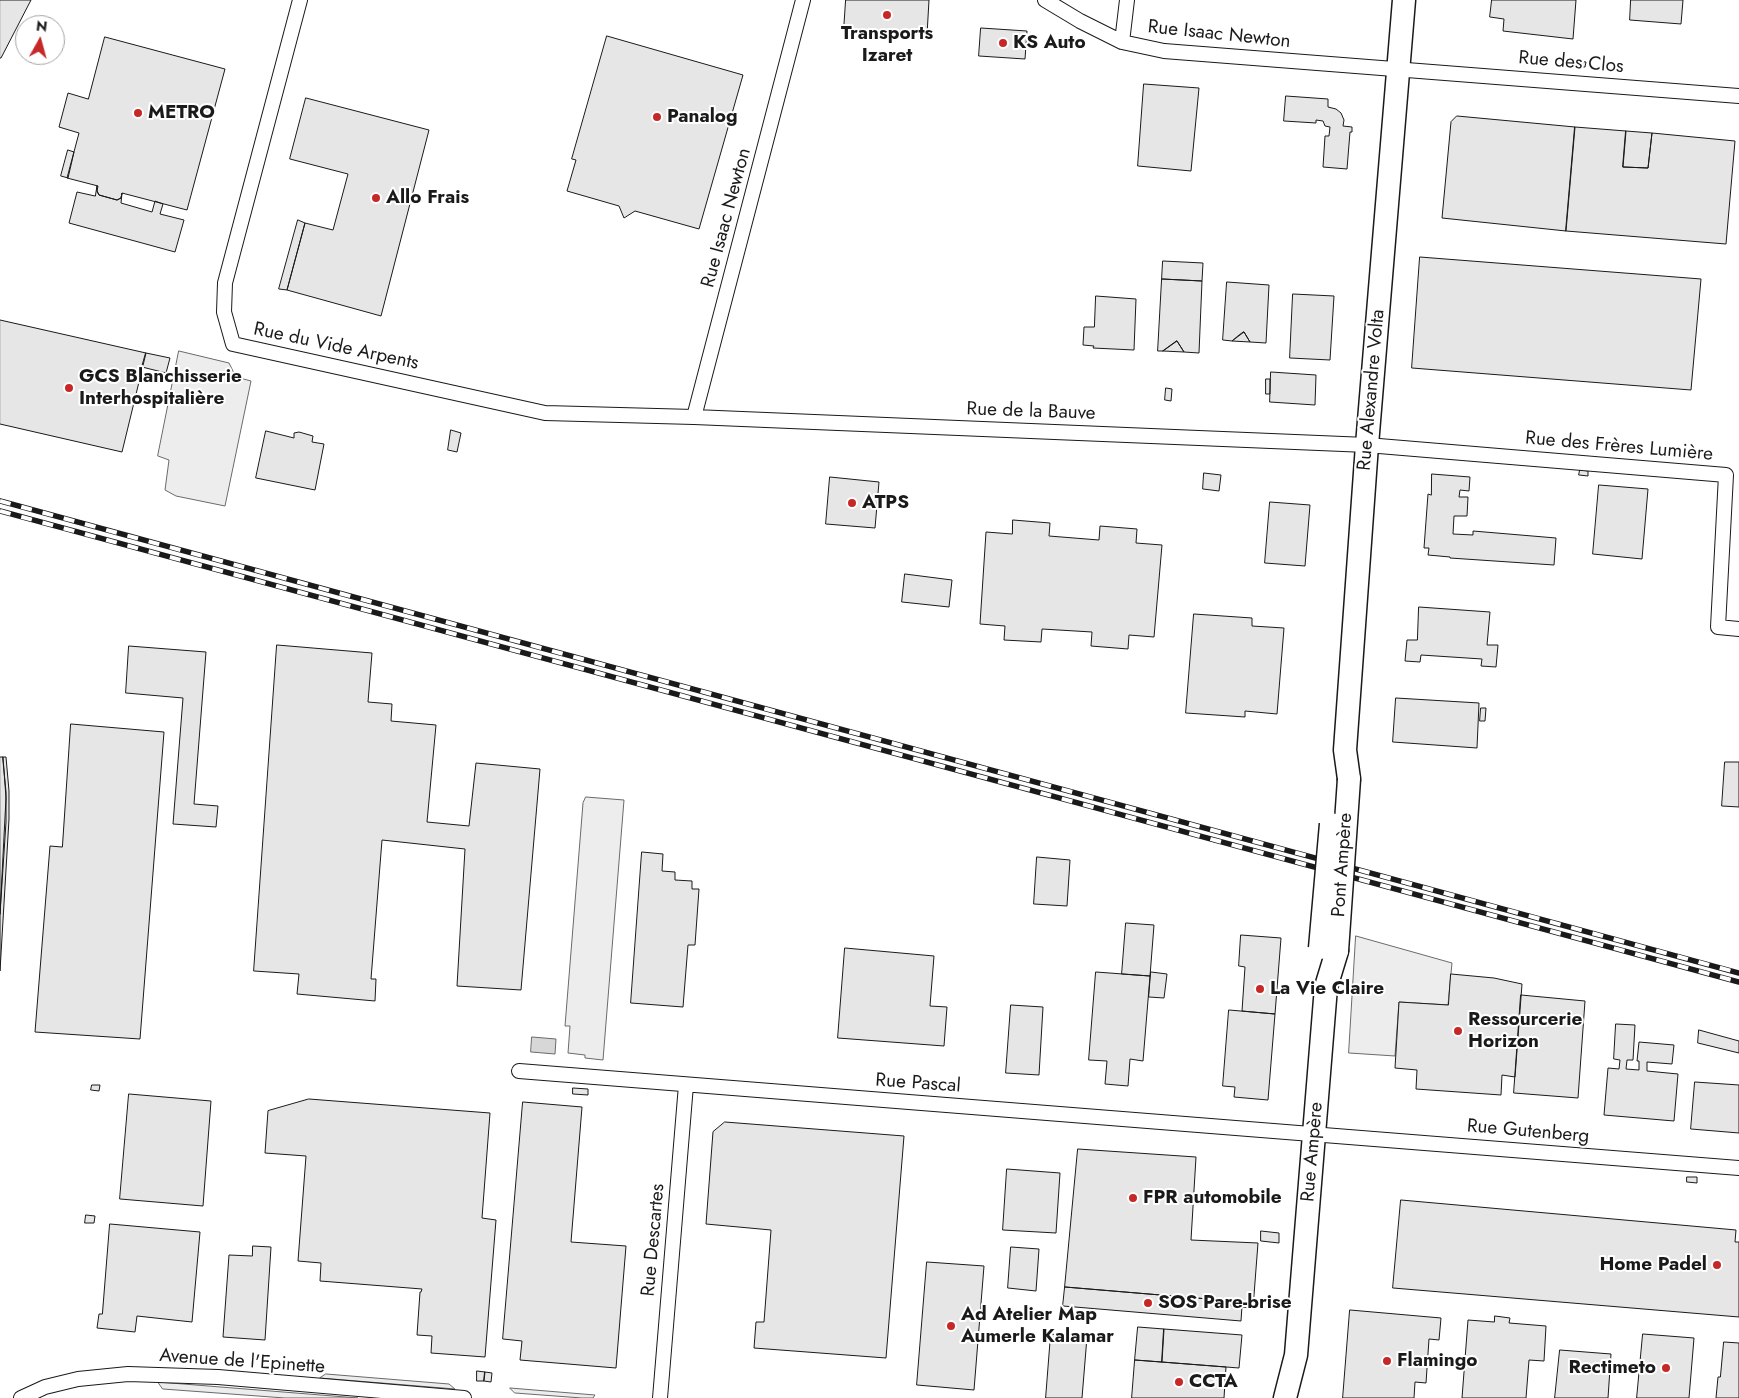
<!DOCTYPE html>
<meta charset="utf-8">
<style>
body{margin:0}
#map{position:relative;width:1739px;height:1398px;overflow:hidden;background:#fff;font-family:Jost,sans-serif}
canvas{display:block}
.north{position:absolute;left:15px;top:15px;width:50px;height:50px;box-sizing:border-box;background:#fff;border:1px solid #a3a3a3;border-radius:50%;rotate:7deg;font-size:14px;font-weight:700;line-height:20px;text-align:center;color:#1a1a1a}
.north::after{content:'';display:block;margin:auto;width:18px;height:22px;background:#c62828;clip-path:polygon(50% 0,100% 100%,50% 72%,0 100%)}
</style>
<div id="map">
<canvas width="1739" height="1398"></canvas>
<div class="north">N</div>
</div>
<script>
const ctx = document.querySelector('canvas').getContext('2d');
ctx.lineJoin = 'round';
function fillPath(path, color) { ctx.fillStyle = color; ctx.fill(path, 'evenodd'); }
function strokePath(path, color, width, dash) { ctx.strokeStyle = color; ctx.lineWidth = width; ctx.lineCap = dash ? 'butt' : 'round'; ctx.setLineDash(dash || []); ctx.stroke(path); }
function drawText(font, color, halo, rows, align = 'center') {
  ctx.font = font + ' Jost,sans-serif'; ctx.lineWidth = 4; ctx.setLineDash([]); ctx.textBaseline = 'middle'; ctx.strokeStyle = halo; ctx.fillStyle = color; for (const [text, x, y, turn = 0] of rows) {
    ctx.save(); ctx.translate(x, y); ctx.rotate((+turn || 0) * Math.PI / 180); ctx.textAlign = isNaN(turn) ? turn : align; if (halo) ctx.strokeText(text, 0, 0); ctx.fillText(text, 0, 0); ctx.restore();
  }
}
const built = new Path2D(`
 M179 351 229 363 236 377 251 381 225 506 176 496 165 490 169 460 158 456Z
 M586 797 624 800 603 1060 585 1058V1055L568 1053 570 1026H565L583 803Z
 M1356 936 1452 963 1448 1005 1399 1002 1395 1056 1349 1053Z
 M326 1374 449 1384 455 1389 320 1378Z
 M158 1382 358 1398H285L163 1389Z
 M510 1388 595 1395 593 1398H582L515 1393Z`);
const water = new Path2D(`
 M532 1037 556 1039 555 1054 531 1052Z`);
const building = new Path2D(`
 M0 0H31L1 58H0Z
 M846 0H929L927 35 844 30Z
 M1492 0H1576L1573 39 1503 31 1504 19 1490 17Z
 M1631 0H1683L1681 24 1630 20Z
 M981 28 1027 31 1025 59 979 56Z
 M607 36 743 75 699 229 635 211 624 218 619 206 567 191 576 160 572 159Z
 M105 37 225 69 187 210 122 193 121 198 117 200 99 195 97 191 98 186 67 178 79 133 59 127 68 93 88 99Z
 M1576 61 1586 62 1585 67H1576Z
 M1144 84 1199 88 1191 171 1138 166Z
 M1286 96 1328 99V107L1336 109 1341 113 1344 120 1343 126 1352 127V132H1350L1347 169 1323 167 1325 136H1329L1330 127 1325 126 1323 121 1316 120V123L1284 121Z
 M306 98 429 130 381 316 287 290 305 223 333 230 348 174 290 159Z
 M1457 116 1575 127 1566 231 1442 218 1451 122Z
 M1575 127 1626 131 1623 167 1648 168 1652 133 1735 141 1726 244 1566 231Z
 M1626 131 1652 133 1648 168 1623 167Z
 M68 150 74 152 68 178 61 176Z
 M97 186V191L99 195 117 200 121 198 122 193 121 203 152 212 155 201 163 204 160 214 184 220 175 252 69 223 77 192 95 196Z
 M298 220 305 223 287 290 279 289Z
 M1420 257 1701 279 1691 390 1412 368Z
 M1163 261 1203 263 1202 281 1162 279Z
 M1162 279 1202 281 1199 353 1184 352 1177 341 1163 351H1158Z
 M1227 282 1269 285 1266 343 1250 342 1244 332 1232 341 1223 340Z
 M1293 294 1334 296 1330 360 1290 358Z
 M1096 296 1136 299 1134 350 1093 348 1094 346 1083 345 1084 327H1094Z
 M0 320 146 353 122 452 0 424Z
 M1244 332 1250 342 1232 341 1239 335Z
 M1177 341 1184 352 1163 351Z
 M146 353 170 358 166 373 142 367Z
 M1271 372 1316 375 1315 405 1270 402Z
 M1266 379H1270V394H1266Z
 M1166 388 1172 389 1171 401 1165 400Z
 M451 430 461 433 457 452 448 450Z
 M266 431 294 438V433L299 432 313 436 312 442 324 444 315 490 256 478Z
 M1580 470 1588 471V476L1579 475Z
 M1204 473 1221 475 1219 491 1203 489Z
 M1432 474 1470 477 1469 491 1460 490 1459 497H1468L1467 516H1454L1453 534 1473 535V531L1556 538 1554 565 1450 558V557L1428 555 1429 548H1424L1428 494 1431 495Z
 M830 477 879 482 875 528 826 524Z
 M1599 485 1648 489 1642 559 1593 554Z
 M1270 502 1310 505 1305 566 1265 563Z
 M1013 520 1050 523 1049 536 1099 540 1100 526 1137 529 1136 543 1162 545 1154 637 1129 635 1128 649 1091 646 1092 632 1042 629 1041 642 1004 640 1005 626 980 624 986 532 1012 534Z
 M905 574 952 580 949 607 902 602Z
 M1419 607 1490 612 1487 645H1498L1496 667 1481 666 1482 659 1421 655 1420 662 1405 661 1407 640H1417Z
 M1194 614 1252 618V626L1284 628 1277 714 1245 711V717L1186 713Z
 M277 645 372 653 368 702 392 704 391 721 436 725 427 822 469 826 476 763 540 769 521 990 457 986 465 849 382 840 371 979H376L375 1001 297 994 299 974 254 971Z
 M129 646 206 652 194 804 218 806 216 827 173 824 183 698 126 693Z
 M1396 698 1479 703 1477 748 1393 742Z
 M1481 708H1486L1485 721H1480Z
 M71 724 164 732 140 1039 35 1032 50 846 62 847Z
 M0 757H3L6 798 0 914Z
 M3 757H6L9 791V819L0 971V914L6 822V792Z
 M1725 762H1739V807L1722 806Z
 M642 852 663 854 662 871 675 872V880L692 881V889H699L695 945H688L683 1007 631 1003Z
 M1037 857 1070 860 1067 906 1034 904Z
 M1126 923 1154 925 1150 976 1122 974Z
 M1241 935 1281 938 1275 1014 1242 1011 1245 967 1239 966Z
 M845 948 934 956 930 1006 947 1007 944 1046 838 1038Z
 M1096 972 1150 976 1143 1061 1130 1059 1128 1086 1105 1084 1107 1061 1089 1060Z
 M1151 972 1167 974 1164 998 1149 997Z
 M1451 974 1494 978 1522 984 1515 1077 1502 1075 1501 1095 1416 1089 1417 1070 1395 1068 1399 1002 1448 1005Z
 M1521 995 1585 1001 1578 1098 1514 1093Z
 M1011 1005 1043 1007 1039 1075 1006 1073Z
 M1229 1010 1275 1014 1268 1100 1234 1097 1235 1087 1223 1086Z
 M1616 1024 1635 1025 1633 1060H1627L1626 1069 1639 1070V1061H1637L1639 1042 1674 1045 1672 1064 1647 1062V1071L1678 1074 1674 1121 1604 1115 1608 1068 1619 1069 1620 1060 1614 1059Z
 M1699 1030 1739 1041V1053L1698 1043Z
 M1695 1082 1739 1085V1133L1691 1129Z
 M92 1085H100L99 1091 91 1090Z
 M573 1088 588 1089V1095L573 1094Z
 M129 1094 211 1101 203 1206 120 1199Z
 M309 1099 490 1113 482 1218 496 1220 485 1357 431 1353 432 1336 417 1335 420 1292H421L422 1289 320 1281 321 1263 298 1261 306 1156 265 1153 268 1111Z
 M523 1102 582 1107 571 1242 626 1246 616 1368 520 1360 522 1341 503 1339Z
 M725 1122 904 1136 886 1358 754 1348 756 1322H764L771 1230 706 1224 713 1132Z
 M1078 1149 1196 1157 1191 1240 1258 1243 1253 1308 1231 1306 1232 1301 1065 1287Z
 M1007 1169 1060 1173 1056 1233 1003 1230Z
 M1687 1177H1697V1183L1687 1182Z
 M1401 1200 1736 1230 1735 1242H1739V1317L1393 1288Z
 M86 1215 95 1216 94 1223H85Z
 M110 1224 200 1232 192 1322 137 1316 135 1332 97 1328 99 1314H102Z
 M1261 1231 1279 1233V1243L1261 1241Z
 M253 1246 271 1247 265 1340 223 1337 229 1255 252 1256Z
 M1011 1247 1039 1249 1036 1291 1008 1288Z
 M927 1262 984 1266 974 1390 917 1385Z
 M1065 1287 1232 1301 1231 1306H1242L1241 1321 1063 1306Z
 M1350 1310 1441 1318 1439 1340 1429 1339 1426 1383 1415 1382 1414 1398H1343Z
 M1495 1316 1510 1318 1509 1323 1546 1326 1544 1361 1529 1360 1526 1398H1462L1468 1320 1494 1322Z
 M1138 1327 1164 1329 1162 1362 1135 1360Z
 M1164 1329 1242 1335 1239 1368 1162 1362Z
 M1051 1334 1087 1337 1082 1398H1046Z
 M1643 1334 1694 1338 1689 1398H1637Z
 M1724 1342 1739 1343V1398H1716L1718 1377H1720Z
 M1560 1350 1611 1354 1608 1398H1555Z
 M1135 1360 1226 1367 1224 1398H1132Z
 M477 1371 485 1372 484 1381H477Z
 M485 1372 492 1373 491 1382 484 1381Z`);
const minor = new Path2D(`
 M300 0 225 283 224 312 233 344 545 413 694 417 1367 445 1726 475 1718 627 1739 629
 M1045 0 1080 21 1122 42 1164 51 1739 96
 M1122 42 1127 0
 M694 417 803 0
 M519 1071 1739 1168
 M21 1398 45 1387 78 1379 128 1374 218 1377 464 1398
 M660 1398 686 1085`);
const primary = new Path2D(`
 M1349 779 1345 750 1367 445 1404 0
 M1285 1398 1296 1355 1326 987 1337 951`);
const rail = new Path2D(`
 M0 501 1739 973
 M0 511 1739 982`);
const primaryBridge = new Path2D(`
 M1320 948 1331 824
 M1337 951 1349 779`);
const markers = [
 [887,15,5,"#c62828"],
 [1003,43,5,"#c62828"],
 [138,113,5,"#c62828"],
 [657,117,5,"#c62828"],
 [376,198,5,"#c62828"],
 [69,388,5,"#c62828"],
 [852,503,5,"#c62828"],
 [1260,989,5,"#c62828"],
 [1458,1031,5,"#c62828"],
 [1133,1198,5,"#c62828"],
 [1717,1265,5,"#c62828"],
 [1148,1303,5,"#c62828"],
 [951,1326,5,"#c62828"],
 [1387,1361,5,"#c62828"],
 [1666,1368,5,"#c62828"],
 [1179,1382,5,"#c62828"]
];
const poiNames = [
 ["Transports",887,34,"center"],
 ["Izaret",887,56,"center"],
 ["KS Auto",1013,43],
 ["METRO",148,113],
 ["Panalog",667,117],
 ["Allo Frais",386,198],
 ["GCS Blanchisserie",79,377],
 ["Interhospitalière",79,399],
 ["ATPS",862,503],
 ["La Vie Claire",1270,989],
 ["Ressourcerie",1468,1020],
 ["Horizon",1468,1042],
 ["FPR automobile",1143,1198],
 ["Home Padel",1707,1265,"right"],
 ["SOS Pare-brise",1158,1303],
 ["Ad Atelier Map",961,1315],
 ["Aumerle Kalamar",961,1337],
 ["Flamingo",1397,1361],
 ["Rectimeto",1656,1368,"right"],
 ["CCTA",1189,1382]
];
const streetNames = [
 ["Rue Isaac Newton",1219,35,6],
 ["Rue des Clos",1571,63,5],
 ["Rue Isaac Newton",727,218,-75],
 ["Rue du Vide Arpents",336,347,12],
 ["Rue Alexandre Volta",1372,390,-85],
 ["Rue de la Bauve",1031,412,2],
 ["Rue des Frères Lumière",1619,447,5],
 ["Pont Ampère",1343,865,-86],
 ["Rue Pascal",918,1084,4],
 ["Rue Gutenberg",1528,1132,5],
 ["Rue Ampère",1313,1152,-85],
 ["Rue Descartes",654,1240,-85],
 ["Avenue de l'Epinette",242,1362,4]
];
fillPath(built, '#ededed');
strokePath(built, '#6a6a6a', 1);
fillPath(water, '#d7d7d7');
strokePath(water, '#6a6a6a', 1);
fillPath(building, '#e6e6e6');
strokePath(building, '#1a1a1a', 1);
strokePath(minor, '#1a1a1a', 16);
strokePath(primary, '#1a1a1a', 25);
strokePath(minor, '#fff', 14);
strokePath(primary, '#fff', 22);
strokePath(rail, '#1a1a1a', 5.5);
strokePath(rail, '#fff', 4, [11]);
strokePath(primaryBridge, '#1a1a1a', 25, []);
strokePath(primaryBridge, '#fff', 22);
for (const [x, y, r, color] of markers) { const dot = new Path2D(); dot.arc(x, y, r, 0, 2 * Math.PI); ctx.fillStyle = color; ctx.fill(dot); strokePath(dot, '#fff', 2); }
drawText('bold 19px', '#1a1a1a', '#fff', poiNames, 'left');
drawText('19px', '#1a1a1a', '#fff', streetNames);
</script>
